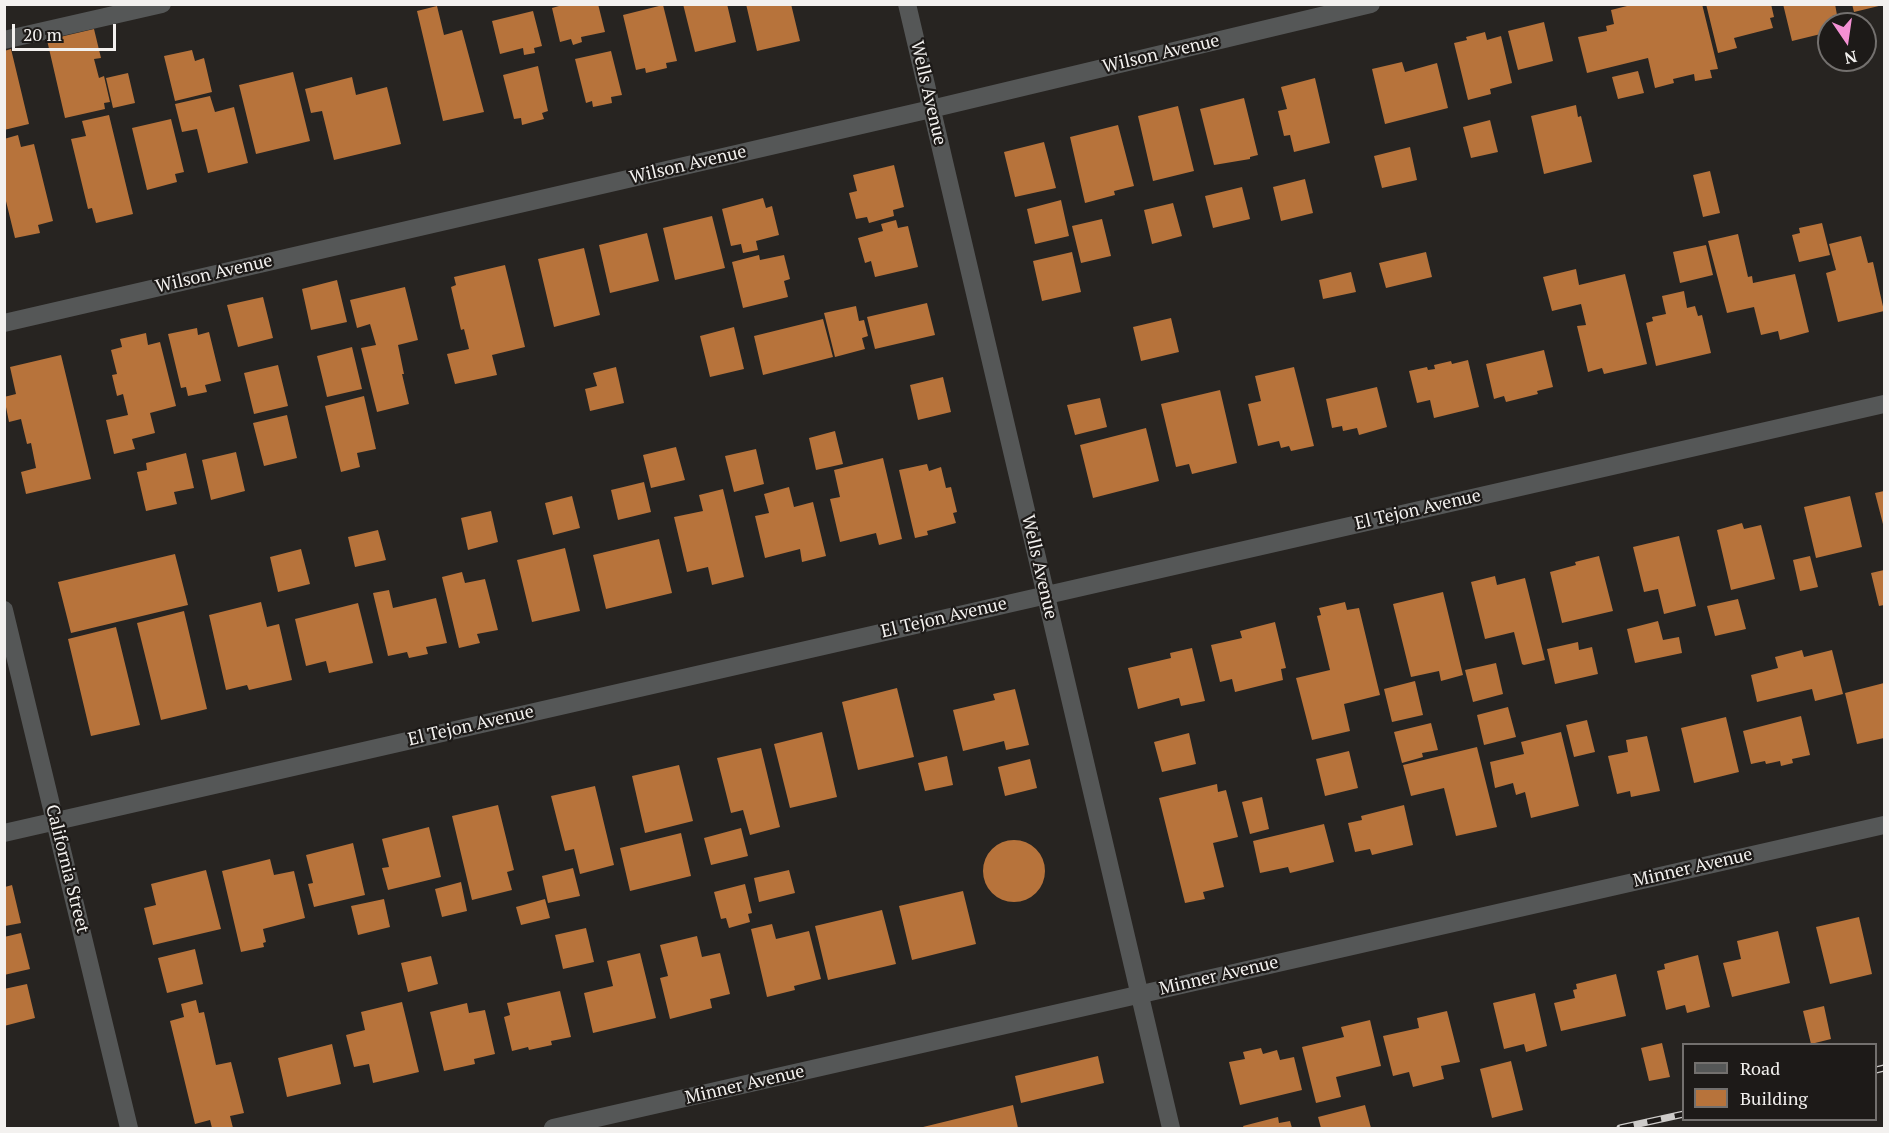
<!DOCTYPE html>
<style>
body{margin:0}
#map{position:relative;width:1889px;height:1133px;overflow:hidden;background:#272421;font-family:"PT Serif",serif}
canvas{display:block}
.frame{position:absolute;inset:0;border:6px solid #f3f1ef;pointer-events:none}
.legend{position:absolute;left:1682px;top:1043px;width:195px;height:78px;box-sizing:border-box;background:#1d1a18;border:2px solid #73706e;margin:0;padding:8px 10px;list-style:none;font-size:18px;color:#f3f1ef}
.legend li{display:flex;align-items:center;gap:12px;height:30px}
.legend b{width:30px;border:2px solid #73706e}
.north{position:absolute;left:1817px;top:12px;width:60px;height:60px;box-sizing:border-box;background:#1d1a18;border:2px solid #73706e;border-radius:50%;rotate:167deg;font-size:16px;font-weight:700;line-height:24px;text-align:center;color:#f3f1ef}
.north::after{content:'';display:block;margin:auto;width:21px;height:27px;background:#f491d4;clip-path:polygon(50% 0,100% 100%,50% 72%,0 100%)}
.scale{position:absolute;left:12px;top:24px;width:104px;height:27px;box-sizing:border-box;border:3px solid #f3f1ef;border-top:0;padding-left:8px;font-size:18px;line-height:21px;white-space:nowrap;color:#f3f1ef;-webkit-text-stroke:4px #1d1a18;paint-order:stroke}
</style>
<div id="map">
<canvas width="1889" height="1133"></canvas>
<div class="frame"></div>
<ul class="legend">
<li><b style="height:8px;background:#555757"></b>Road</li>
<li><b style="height:16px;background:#b7733b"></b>Building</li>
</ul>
<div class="north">N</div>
<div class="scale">20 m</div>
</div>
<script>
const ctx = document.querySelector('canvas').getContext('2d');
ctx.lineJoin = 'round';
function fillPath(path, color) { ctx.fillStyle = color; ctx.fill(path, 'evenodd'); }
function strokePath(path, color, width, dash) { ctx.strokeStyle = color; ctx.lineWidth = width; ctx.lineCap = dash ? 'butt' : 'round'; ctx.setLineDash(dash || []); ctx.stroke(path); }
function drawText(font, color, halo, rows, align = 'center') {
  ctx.font = font + ' "PT Serif",serif'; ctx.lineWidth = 4.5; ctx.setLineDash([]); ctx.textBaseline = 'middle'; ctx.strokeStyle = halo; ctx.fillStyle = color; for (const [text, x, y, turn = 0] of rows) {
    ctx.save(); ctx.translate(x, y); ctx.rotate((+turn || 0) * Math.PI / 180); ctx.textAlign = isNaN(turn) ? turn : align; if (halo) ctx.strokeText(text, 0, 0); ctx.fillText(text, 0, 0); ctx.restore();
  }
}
const building = new Path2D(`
 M566 4H598L605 32 581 37 582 42 573 45 571 39 560 42 552 8Z
 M683 4H727L736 42 695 52Z
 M746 4H791L800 41 757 51Z
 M1635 4H1702L1718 69 1710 70 1712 78 1695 81 1694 74 1673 79 1674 83 1655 88 1648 58 1587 73 1578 37 1607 31 1606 26 1614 24 1611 10Z
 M1706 4H1771L1774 17 1770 18 1773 28 1734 38 1737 48 1718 53Z
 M1783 4H1835L1837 15 1832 16 1834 24H1829V32L1792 41Z
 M1852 4H1883V5L1854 12Z
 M663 5 677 61 666 63 667 68 646 73 645 68 636 70 623 15Z
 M437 6 444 35 462 30 484 112 443 121 417 11Z
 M533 11 542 46 534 48 535 53 524 55 523 48 500 54 492 21Z
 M1544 22 1553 61 1518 70 1508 31Z
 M94 29 101 58 94 59 99 78 104 76 110 102 104 103 105 109 65 118 47 40Z
 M1485 32 1487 40 1501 36 1512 83 1490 89 1491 94 1468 100 1454 43 1467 40 1466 37Z
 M11 49 29 124 4 130V51Z
 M192 50 195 61 204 58 212 92 175 101 164 56Z
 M611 51 622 95 611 97 612 103 593 107 592 101 586 103 575 59Z
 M1402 62 1405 72 1437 63 1448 108 1385 124 1372 69Z
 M538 66 548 111 542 113 544 119 522 125 521 118 514 119 503 75Z
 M1638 71 1644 93 1618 99 1612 77Z
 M293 72 310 141 256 154 239 85Z
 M128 73 135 103 113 108 106 78Z
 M352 77 356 95 387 87 401 144 334 160 322 111 311 113 305 89Z
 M1315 78 1330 143 1294 152 1290 135 1284 136 1278 111 1287 109 1281 87Z
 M210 96 215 112 234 107 248 163 208 173 197 129 182 132 175 104Z
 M1244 98 1258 155 1250 157V159L1214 165 1200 109Z
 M1576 105 1578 117 1581 116 1592 162 1544 174 1531 116Z
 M1178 106 1194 171 1153 181 1138 116Z
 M109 115 133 214 96 223 92 208 88 209 71 139 86 136 82 121Z
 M171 119 184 172 175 174 177 182 147 190 132 128Z
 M1490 120 1498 152 1471 158 1463 127Z
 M1118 125 1134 186 1114 191 1115 195 1085 203 1070 137Z
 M18 135 21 147 34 144 53 221 38 225 40 233 15 238 4 193V139Z
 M1044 142 1056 188 1015 197 1004 152Z
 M1410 147 1417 180 1382 188 1374 156Z
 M894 165 904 207 893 210 894 216 869 223 867 217 856 219 849 193 857 191 853 175Z
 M1710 171 1720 213 1703 217 1693 175Z
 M1305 179 1313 213 1281 221 1273 187Z
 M1242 187 1250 219 1213 228 1205 196Z
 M763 198 766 208 772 206 779 235 756 241 758 250 743 253 741 244 731 246 722 209Z
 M1061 200 1069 236 1035 244 1027 209Z
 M1173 203 1182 236 1152 244 1144 210Z
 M712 216 725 268 675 280 663 228Z
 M1102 219 1111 256 1081 263 1072 226Z
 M896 220 898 228 908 226 918 267 875 277 871 261 865 263 858 238 883 231 881 224Z
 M1822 223 1830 255 1799 262 1792 235 1800 233 1799 228Z
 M647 233 659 281 610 293 599 245Z
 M1738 234 1748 277 1752 276 1753 283 1795 274 1809 332 1780 340 1778 331 1761 335 1754 307 1727 313 1708 241Z
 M1861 236 1868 263 1873 262 1884 311 1838 322 1826 273 1836 270 1829 244Z
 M1706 245 1713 275 1680 283 1673 252Z
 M584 248 600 315 554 327 538 259Z
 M1072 252 1081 292 1042 301 1033 261Z
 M1426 252 1432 277 1386 288 1379 263Z
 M759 255 760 260 784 255 790 279 784 281 788 297 743 308 732 262Z
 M505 265 525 347 492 355 497 375 455 384 447 354 469 349 464 329 461 330 451 287 456 285 454 277Z
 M1576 269 1579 285 1625 274 1647 364 1604 374 1602 368 1588 372 1577 326 1586 325 1581 304 1552 311 1543 277Z
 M1351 272 1356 292 1323 299 1319 280Z
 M337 280 347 322 311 330 302 289Z
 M405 287 418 340 398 345 404 374H402L409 404 377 412 361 348 376 345 370 324 357 328 350 300Z
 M1684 291 1687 308 1695 306 1698 316 1702 315 1711 353 1656 366 1646 323 1653 321 1652 317 1666 314 1662 296Z
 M263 297 273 338 238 347 227 305Z
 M927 303 935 335 875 349 867 317Z
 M856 306 859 321 864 320 868 336 862 338 865 349 835 357 824 313Z
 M1171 318 1179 352 1141 361 1133 327Z
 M823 319 833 357 763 375 754 336Z
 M734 327 744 369 710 377 700 336Z
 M197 328 198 335 209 332 221 381 205 385 207 392 188 396 186 387 181 388 168 334Z
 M146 333 148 345 160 342 176 406 150 413 155 433 132 439 135 449 114 454 106 420 128 415 123 394 117 396 112 375 117 374 111 350 122 347 120 339Z
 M352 347 362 389 327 397 317 356Z
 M1544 350 1553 387 1537 391 1538 394 1506 402 1504 396 1494 399 1486 364Z
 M61 355 91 479 26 494 21 472 36 468 31 443 27 444 21 419 9 422 4 397 16 394 10 367Z
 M1468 360 1479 407 1434 418 1430 400 1417 403 1409 371 1427 367 1428 370 1435 369 1434 365 1451 361 1452 364Z
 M278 365 288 406 254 414 244 373Z
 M616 367 624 403 590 411 585 389 597 386 593 373Z
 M1294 367 1314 446 1291 451 1289 446 1281 448 1279 441 1258 446 1248 404 1261 401 1255 376Z
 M943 377 951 412 918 420 910 385Z
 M1377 387 1387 427 1359 435 1357 428 1343 431 1342 426 1332 428 1326 399Z
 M1220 390 1237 463 1192 474 1189 464 1176 467 1161 404Z
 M364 396 376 449 357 453 360 467 341 472 325 406Z
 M1100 398 1107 427 1075 435 1067 405Z
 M287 415 297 458 264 466 253 423Z
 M1146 428 1159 481 1093 498 1080 445Z
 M835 431 843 464 816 470 809 438Z
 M676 447 685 480 651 488 643 455Z
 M756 449 764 484 734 492 725 456Z
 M236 452 245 491 211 500 202 460Z
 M186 453 194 488 174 492 177 504 146 511 137 472 147 470 146 463Z
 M883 458 902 539 879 545 876 533 840 542 830 499 840 497 834 470Z
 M927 464 929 471 941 467 946 488 951 487 957 512 953 513 956 523 927 531 928 535 915 538 899 470Z
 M644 482 651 512 618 520 611 490Z
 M789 487 794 507 813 502 826 556 802 562 800 549 765 558 755 516 769 513 764 494Z
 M723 489 744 577 712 585 708 567 687 572 674 517 703 511 699 495Z
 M1884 491V528L1875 493Z
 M572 496 580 528 553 535 545 503Z
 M1850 496 1862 547 1816 558 1804 507Z
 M491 511 498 542 468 550 461 518Z
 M1742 523 1744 529 1761 525 1775 579 1731 590 1717 530Z
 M378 530 386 560 355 567 348 537Z
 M1679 536 1696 606 1664 614 1658 589 1644 592 1633 547Z
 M659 539 672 593 606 609 593 555Z
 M565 548 580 611 532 622 517 560Z
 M301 549 310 584 278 592 270 557Z
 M175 554 188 605 71 633 58 582Z
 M1599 556 1613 611 1562 623 1550 572 1576 565 1575 562Z
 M1810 556 1818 587 1800 591 1793 560Z
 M1884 570V605L1879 606 1871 573Z
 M462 572 465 583 485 579 498 630 477 634 480 643 459 648 442 577Z
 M1495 576 1497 585 1525 578 1545 660 1524 665 1522 664 1514 632 1485 639 1471 582Z
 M389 590 393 608 436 598 447 643 426 647 428 654 409 658 407 652 388 656 373 593Z
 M1443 592 1463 675 1441 681 1439 671 1411 677 1393 604Z
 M1738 599 1746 629 1715 636 1707 606Z
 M261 602 267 627 279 624 292 680 249 690 247 685 226 690 209 615Z
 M1345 602 1347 610 1359 608 1380 695 1344 704 1350 731 1312 740 1296 678 1330 670 1317 616 1321 615 1319 608Z
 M358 603 373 663 329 673 326 661 306 666 295 619Z
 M184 611 207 709 161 720 137 623Z
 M1658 621 1663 640 1679 637 1682 653 1635 663 1627 629Z
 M1275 622 1286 668 1281 669 1283 680 1235 692 1232 679 1220 682 1211 645 1242 638 1240 631Z
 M116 627 140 725 91 736 68 639Z
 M1578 642 1579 650 1592 647 1598 674 1555 684 1547 649Z
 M1192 648 1205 701 1181 706 1179 698 1138 709 1128 668 1171 658 1170 653Z
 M1802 650 1804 657 1832 650 1843 694 1815 701 1812 689 1757 702 1751 675 1778 668 1775 657Z
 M1496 663 1503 694 1473 702 1465 670Z
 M1415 681 1423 715 1392 722 1384 689Z
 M1884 683V738L1857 744 1845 693Z
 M897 688 914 757 858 770 842 702Z
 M1015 689 1029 745 1006 750 1004 741 963 751 953 710 995 700 993 694Z
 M1508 707 1516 737 1484 745 1477 715Z
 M1801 716 1810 755 1792 759 1793 763 1781 766 1780 761 1766 764 1765 761 1751 764 1743 731Z
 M1726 717 1739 772 1694 783 1681 728Z
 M1587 720 1595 752 1574 757 1566 725Z
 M1431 723 1438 750 1422 753 1423 757 1402 763 1394 732Z
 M822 732 837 797 790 808 774 744Z
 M1561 732 1579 806 1531 818 1525 792 1516 795 1513 783 1495 788 1490 762 1524 754 1521 742Z
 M1189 733 1196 764 1162 772 1154 742Z
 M1647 736 1660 791 1631 797 1630 791 1617 794 1608 756 1628 752 1626 740Z
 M1477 747 1497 827 1456 836 1444 788 1411 796 1403 765Z
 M761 748 780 827 750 835 743 810 731 813 717 758Z
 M1349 751 1358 788 1325 796 1316 759Z
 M947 756 953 785 925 791 918 763Z
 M1030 759 1037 788 1005 796 998 767Z
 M679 765 693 821 645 833 632 776Z
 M1217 784 1218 792 1226 790 1238 837 1213 843 1224 887 1203 892 1205 899 1185 903 1159 798Z
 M595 786 614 865 580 874 574 849 565 851 551 796Z
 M1262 797 1269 829 1250 834 1242 802Z
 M498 805 514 870 507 872 512 890 472 900 452 816Z
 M1404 805 1413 845 1372 855 1370 849 1355 852 1348 823 1362 820 1361 816Z
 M1324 824 1334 862 1290 873 1288 867 1260 873 1253 841Z
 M429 827 441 877 388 890 382 868 389 867 382 839Z
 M741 828 748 856 711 865 704 838Z
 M681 833 691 876 630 891 620 848Z
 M983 871a31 31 0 1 1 62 0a31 31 0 1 1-62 0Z
 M353 843 365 895 314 907 308 884 313 883 306 855Z
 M270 859 274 875 294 871 305 918 263 929 266 942 263 943 264 947 241 952 222 871Z
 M573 868 580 896 548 903 542 876Z
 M206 870 221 929 153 945 144 908 156 905 151 884Z
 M789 870 795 893 759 902 754 878Z
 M461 882 467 911 442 917 435 889Z
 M745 884 752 913 748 914 750 922 729 928 726 918 721 919 714 892Z
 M12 885 21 923 5 926V887Z
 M963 891 976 944 912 960 899 906Z
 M384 899 390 927 358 935 351 906Z
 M545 899 550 918 521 925 516 907Z
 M882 910 896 964 828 980 815 926Z
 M1859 917 1872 974 1830 984 1816 927Z
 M772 924 776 939 809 931 821 979 794 986 795 990 767 997 751 929Z
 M586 928 594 962 563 969 555 935Z
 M1778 931 1790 983 1732 997 1723 963 1741 959 1737 941Z
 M21 933 30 969 4 975V937Z
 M697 936 702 957 720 953 730 994 710 999 712 1008 670 1019 660 978 668 976 660 945Z
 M195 949 203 984 167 993 158 958Z
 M640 953 656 1018 593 1033 584 993 613 986 607 961Z
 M1698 955 1710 1007 1687 1013 1685 1005 1666 1010 1657 971 1665 969 1664 964Z
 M431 956 438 984 408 992 401 963Z
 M1616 974 1626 1016 1561 1031 1554 1003 1575 998 1573 990 1577 989 1576 984Z
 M27 984 35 1018 4 1026V989Z
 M560 991 571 1037 551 1041 552 1045 529 1050 528 1047 512 1051 504 1017 510 1015 507 1003Z
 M1535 993 1547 1046 1526 1052 1524 1044 1504 1049 1493 1003Z
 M196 1000 199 1013 204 1012 216 1065 231 1062 244 1113 230 1116 233 1128H212L210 1120 195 1124 170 1021 184 1017 181 1004Z
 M402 1002 419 1072 373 1083 369 1064 354 1067 346 1035 365 1030 361 1012Z
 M467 1003 469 1013 485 1010 495 1054 474 1059 475 1064 444 1071 430 1012Z
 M1824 1006 1831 1039 1811 1044 1803 1011Z
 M1447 1011 1460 1062 1441 1066 1444 1079 1413 1087 1409 1072 1393 1076 1383 1036 1419 1028 1417 1018Z
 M1370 1020 1381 1066 1336 1077 1341 1097 1316 1103 1302 1047 1344 1037 1341 1027Z
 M1662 1043 1670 1077 1649 1081 1641 1048Z
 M332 1044 341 1084 287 1097 278 1058Z
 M1261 1048 1263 1054 1277 1050 1280 1060 1294 1057 1302 1090 1240 1105 1229 1062 1245 1059 1243 1052Z
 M1098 1056 1104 1083 1021 1103 1015 1076Z
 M1511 1061 1523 1110 1492 1118 1480 1069Z
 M1013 1105 1018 1128H919Z
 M1365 1105 1371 1128H1321L1318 1117Z
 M1278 1117 1279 1123 1290 1121 1292 1128H1244L1243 1126Z`);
const lane = new Path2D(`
 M4 40 162 4`);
const street = new Path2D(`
 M907 4 1171 1128
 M4 323 931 109 1371 4
 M4 610 129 1128
 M4 833 1884 404
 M553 1128 1884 825`);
const rail = new Path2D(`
 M1876 1070 1884 1068
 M1620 1128 1684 1114`);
const streetNames = [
 ["Wilson Avenue",1161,54,-13],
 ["Wells Avenue",928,93,77],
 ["Wilson Avenue",688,165,-13],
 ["Wilson Avenue",214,274,-13],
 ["El Tejon Avenue",1418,510,-13],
 ["Wells Avenue",1039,567,77],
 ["El Tejon Avenue",944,618,-13],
 ["El Tejon Avenue",471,726,-13],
 ["Minner Avenue",1693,868,-13],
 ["California Street",67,869,76],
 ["Minner Avenue",1219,976,-13],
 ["Minner Avenue",745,1085,-13]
];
fillPath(building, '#b7733b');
strokePath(lane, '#555757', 18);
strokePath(street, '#555757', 18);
strokePath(rail, '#cdcbc9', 7);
strokePath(rail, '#1d1a18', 4.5, [14]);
drawText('18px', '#f3f1ef', '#1d1a18', streetNames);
</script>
